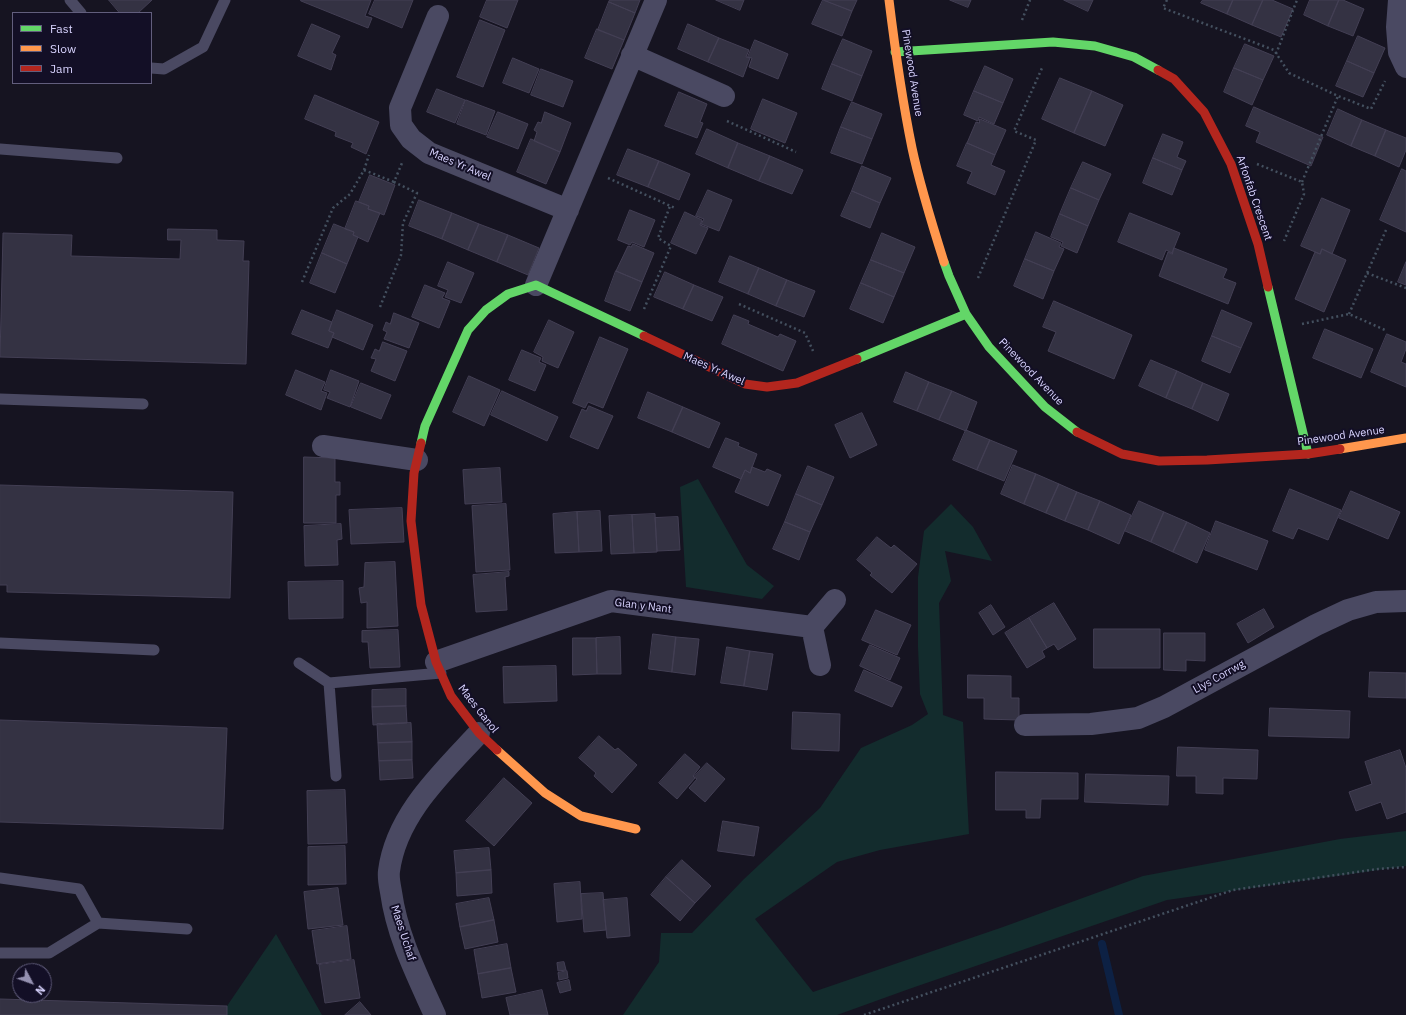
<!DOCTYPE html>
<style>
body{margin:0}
#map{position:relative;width:1406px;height:1015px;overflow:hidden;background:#161421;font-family:"IBM Plex Sans",sans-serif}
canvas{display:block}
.legend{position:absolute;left:12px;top:12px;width:140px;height:72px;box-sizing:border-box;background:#130f26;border:1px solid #625e7d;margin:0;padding:5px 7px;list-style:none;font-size:12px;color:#d9d4ff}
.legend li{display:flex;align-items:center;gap:8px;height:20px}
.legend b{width:20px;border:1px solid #625e7d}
.north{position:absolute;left:12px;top:963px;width:40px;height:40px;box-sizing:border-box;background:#130f26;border:1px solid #625e7d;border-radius:50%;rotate:131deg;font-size:11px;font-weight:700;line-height:16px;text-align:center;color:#d9d4ff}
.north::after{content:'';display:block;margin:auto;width:14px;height:18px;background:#9591b1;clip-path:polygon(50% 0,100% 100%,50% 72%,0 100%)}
</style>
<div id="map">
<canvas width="1406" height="1015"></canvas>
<ul class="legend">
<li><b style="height:5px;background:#63d668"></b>Fast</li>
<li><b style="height:5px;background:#ff974d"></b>Slow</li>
<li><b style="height:5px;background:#b3261e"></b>Jam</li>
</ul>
<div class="north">N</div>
</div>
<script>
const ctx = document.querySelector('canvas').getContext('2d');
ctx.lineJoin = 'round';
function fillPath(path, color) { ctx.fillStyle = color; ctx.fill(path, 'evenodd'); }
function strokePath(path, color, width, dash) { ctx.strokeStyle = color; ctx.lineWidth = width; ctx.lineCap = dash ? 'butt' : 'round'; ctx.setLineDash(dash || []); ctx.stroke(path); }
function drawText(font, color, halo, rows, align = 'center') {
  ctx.font = font + ' "IBM Plex Sans",sans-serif'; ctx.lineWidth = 4; ctx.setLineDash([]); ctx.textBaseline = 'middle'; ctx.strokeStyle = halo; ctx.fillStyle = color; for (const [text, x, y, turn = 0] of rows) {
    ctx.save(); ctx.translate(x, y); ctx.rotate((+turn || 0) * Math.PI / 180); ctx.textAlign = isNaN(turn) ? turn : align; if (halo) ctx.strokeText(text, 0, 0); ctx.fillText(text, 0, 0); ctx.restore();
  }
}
const green = new Path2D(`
 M698 479 747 565 774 586 762 599 686 587 680 487Z
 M951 504 973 527 992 561 945 551 951 581 939 603 943 715 963 722 969 834 880 850 837 862 755 919 813 992 1003 927 1143 876 1340 839 1406 831V866L1167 900 909 989 837 1015H623L659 962 661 933H692L744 879 820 808 861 748 912 725 928 714 920 694 918 647V577L924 531Z
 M276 934 322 1015H227V1006Z`);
const stream = new Path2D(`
 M1102 944 1119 1015`);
const building = new Path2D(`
 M109 0H152L138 13H120Z
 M301 0H371L365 16 372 18 368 28 301 1Z
 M375 0H413L402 28 369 14Z
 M487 0H518L507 28 480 17Z
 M610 0H640L635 13 609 2Z
 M716 0H744L740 10Z
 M823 0 852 11 842 36 812 24Z
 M824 0H857L852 11Z
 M950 0H971L968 7Z
 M1064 0H1093L1088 11Z
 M1203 0H1233L1227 14 1201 3Z
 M1233 0H1263L1252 25 1227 14Z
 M1263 0H1272L1293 9 1281 37 1252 25Z
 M1310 0H1339L1328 26 1304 15Z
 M1339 0H1343L1364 9 1353 36 1328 26Z
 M609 2 635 13 624 40 598 30Z
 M480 20 505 30 483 87 457 77Z
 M312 24 340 36 332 53 336 55 331 70 298 56Z
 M688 24 719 38 708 62 678 49Z
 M597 29 624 40 612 69 585 58Z
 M1358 36 1385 48 1374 73 1347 61Z
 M719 38 749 50 746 57 750 58 743 77 708 62Z
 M843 39 872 51 862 76 832 64Z
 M755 40 788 54 778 79 749 67 752 58 748 57Z
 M1245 44 1274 56 1263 80 1234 68Z
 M513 58 539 69 529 93 503 83Z
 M1347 61 1374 73 1363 97 1336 86Z
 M832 64 862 76 852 101 822 89Z
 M985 66 1013 79 1003 103 974 91Z
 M1234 68 1263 80 1252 105 1224 92Z
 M541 69 573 81 563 107 531 95Z
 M1060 78 1092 91 1074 133 1042 119Z
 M437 89 465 100 455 123 427 112Z
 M974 91 1003 103 994 124 979 117 978 121 964 115Z
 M1092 91 1123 105 1105 146 1074 133Z
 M679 92 707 104 700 122 703 123 697 138 665 126Z
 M315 95 379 122 366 154 351 147 353 143 335 136 336 132 305 119Z
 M763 99 797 113 785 143 751 129Z
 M466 100 495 111 486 135 457 124Z
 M852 102 882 114 872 139 841 127Z
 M1254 107 1323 137 1311 166 1256 142 1260 132 1246 126Z
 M1338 109 1362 120 1351 146 1327 135Z
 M498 112 528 124 518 149 487 137Z
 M545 112 571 123 560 152 534 141 537 132 534 130 538 122 541 123Z
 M980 119 1006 130 995 155 967 143 976 122 979 123Z
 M1362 120 1386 130 1375 156 1351 146Z
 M841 127 872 139 862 164 831 153Z
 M707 129 738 143 728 168 696 154Z
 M1386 130 1406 138V150L1399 167 1375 156Z
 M1163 134 1183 142 1177 157 1186 161 1182 170 1153 158Z
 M531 139 560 152 546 184 517 172Z
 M738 143 770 156 759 181 728 168Z
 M967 143 995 155 991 165 1005 171 995 195 967 183 972 172 957 166Z
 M628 149 659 161 648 187 617 175Z
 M770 156 803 170 792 194 759 181Z
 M1153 158 1182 170 1172 195 1143 183Z
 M659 161 690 174 679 200 648 187Z
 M1083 162 1111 174 1099 200 1071 188Z
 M862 166 891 178 880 203 852 191Z
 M1402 169 1406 171V232L1380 220Z
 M370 175 395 185 384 215 368 209 369 206 359 202Z
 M1071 188 1099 200 1088 226 1060 214Z
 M708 190 732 200 719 231 701 224 704 219 696 216Z
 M852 191 880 203 870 228 841 216Z
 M1322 198 1350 210 1332 254 1322 249 1320 254 1301 246Z
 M419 200 452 213 442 239 409 226Z
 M356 201 369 206 368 209 380 213 368 242 353 235 354 232 345 229Z
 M630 210 655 220 644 247 632 242 630 245 618 240Z
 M685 212 702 220 700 225 708 228 696 254 671 243Z
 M452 213 479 224 468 250 442 239Z
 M1130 213 1180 233 1172 253 1166 250 1162 260 1118 242Z
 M1060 214 1088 226 1077 253 1061 246 1063 242 1051 237Z
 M334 224 354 232 353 235 358 237 347 264 322 253Z
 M479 224 508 235 497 262 468 250Z
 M168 229 217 230V240L244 241 243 261H249L246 364 0 357 3 233 72 235 71 256 180 259 181 240H168Z
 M1036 232 1061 243 1059 247 1064 249 1054 271 1025 259Z
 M882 233 915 247 904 273 871 260Z
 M508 235 539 248 528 275 497 262Z
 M633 244 654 253 642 282 616 271 628 246 631 247Z
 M1174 248 1227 269 1223 278 1236 283 1228 304 1159 276 1168 252 1172 254Z
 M1322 249 1346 260 1324 312 1295 299 1315 252 1320 254Z
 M322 253 347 264 335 293 310 283Z
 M730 256 759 268 748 294 719 282Z
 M1025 259 1054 271 1043 299 1014 286Z
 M871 260 904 273 894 297 861 283Z
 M448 262 474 273 461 303 445 297 448 290 438 286Z
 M1406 262V285L1398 282Z
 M759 268 787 280 776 306 748 294Z
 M616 271 642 282 630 311 605 301Z
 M665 272 694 285 683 309 654 297Z
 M787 280 815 291 804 317 776 306Z
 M861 283 894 297 883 323 850 309Z
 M425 285 445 293 442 298 450 301 439 328 412 317Z
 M694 285 723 297 712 321 683 309Z
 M1054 301 1132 335 1114 379 1048 351 1056 332 1043 327Z
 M302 310 332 322 329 331 334 333 328 348 292 334Z
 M337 310 373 325 363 350 332 337 334 333 329 331Z
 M1222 310 1252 323 1241 348 1212 336Z
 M394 313 419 323 409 348 384 339 387 332 383 330 386 322 390 324Z
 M734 315 749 321 748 324 778 337 780 334 796 341 783 371 722 344Z
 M549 320 574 332 558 368 542 361 543 357 534 352Z
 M1325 329 1373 349 1361 378 1313 358Z
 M1387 334 1406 342V349L1401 362 1406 364V387L1371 372Z
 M1212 336 1241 348 1230 373 1202 361Z
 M600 337 628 349 603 408 588 402 585 408 573 403Z
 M383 342 407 351 395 381 371 371 376 359 371 358 375 349 379 351Z
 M522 350 541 358 539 362 546 365 535 391 509 380Z
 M1151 360 1177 371 1166 398 1139 386Z
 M296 370 325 382 321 391 327 393 321 410 286 395Z
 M331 370 359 381 350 407 327 398 330 392 324 390Z
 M1177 371 1203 383 1192 409 1166 398Z
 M906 372 929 382 917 411 894 402Z
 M469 376 500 390 484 426 453 412Z
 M929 382 952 391 939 420 917 411Z
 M361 383 391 395 381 419 351 407Z
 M1203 383 1229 394 1218 421 1192 409Z
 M502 391 558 417 547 441 491 415Z
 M952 391 977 402 966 431 939 420Z
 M648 392 683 407 672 432 638 418Z
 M589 406 613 416 598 449 570 437 582 409 586 411Z
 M683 407 720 423 709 448 672 432Z
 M862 413 877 445 850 458 835 425Z
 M966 430 990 440 977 470 953 460Z
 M726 438 739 443 738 446 757 454 750 473 745 470 741 479 713 467Z
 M990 440 1017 451 1004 481 977 470Z
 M304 457 335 458V482H340V495H336V523H304Z
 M1013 465 1036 474 1024 504 1001 494Z
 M808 466 834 477 822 505 796 494Z
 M752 467 765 472 767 469 781 475 768 506 735 492 745 470 750 473Z
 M500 468 502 502 465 504 463 470Z
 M1036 474 1059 484 1046 513 1024 504Z
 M1059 484 1077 492 1065 521 1046 513Z
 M0 485 233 492 230 598 7 592V585H0Z
 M1290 489 1341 510 1328 540 1298 528 1293 539 1273 531Z
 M1351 491 1400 512 1388 539 1339 518Z
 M1077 492 1100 501 1088 530 1065 521Z
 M796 494 822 505 810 532 785 522Z
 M1100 501 1131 515 1119 544 1088 530Z
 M1139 501 1164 512 1151 542 1125 531Z
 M506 504 510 570 476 572 472 506Z
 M402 508 404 542 351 544 349 510Z
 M600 511 602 551 579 552 577 512Z
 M577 512 579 552 555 553 553 514Z
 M1164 512 1187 522 1173 552 1151 542Z
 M655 514 657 552 634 553 632 515Z
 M632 515 634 553 611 554 609 516Z
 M678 517 680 550 657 551 655 518Z
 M1216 521 1268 541 1257 570 1205 550Z
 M785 522 810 532 799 560 773 549Z
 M1187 522 1210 533 1197 563 1173 552Z
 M341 524 342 539 337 540 338 565 305 566 304 526Z
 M877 537 891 548 894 545 917 564 892 593 870 575 872 573 857 560Z
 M395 562 398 626 367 628V602L361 603 359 588 364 587 365 563Z
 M509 572V576L505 577 507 610 476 612 473 575Z
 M343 581V618L289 619 288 582Z
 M1054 603 1076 639 1058 650 1054 644 1047 648 1029 618Z
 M991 605 1005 627 993 635 979 613Z
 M1264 609 1274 627 1248 643 1237 624Z
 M876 610 911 625 897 655 862 640Z
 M1029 618 1047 648 1042 651 1045 657 1027 668 1005 633Z
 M1094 629H1160V668H1094Z
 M398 630 400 667 370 668 368 642H362V631Z
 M1164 633H1205V661L1186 660V671L1164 670Z
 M653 634 676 637 672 672 649 669Z
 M620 637 621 674H597L596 638Z
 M676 637 699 639 695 675 672 672Z
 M573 638H596L597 674 573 675Z
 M870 645 900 658 890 680 860 666Z
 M727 647 750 651 744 686 721 683Z
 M750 651 773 654 767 690 744 686Z
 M556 666 557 701 504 703 503 667Z
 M864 670 902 687 892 707 855 691Z
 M1370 672 1406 673V698L1369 697Z
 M968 675 1011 676V698H1019V720L984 719V698H968Z
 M406 689V706L372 707V690Z
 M406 706 407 723 373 725 372 707Z
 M1270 708 1350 711 1349 738 1269 736Z
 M793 712 840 714 839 751 792 749Z
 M0 720 227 728 223 829 0 822Z
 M411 723 412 742 378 743 377 724Z
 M599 736 615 750 618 748 637 765 612 793 594 776 596 773 579 758Z
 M412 742V760L379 761 378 743Z
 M1178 747 1258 750 1257 779 1223 778V794L1196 793V776H1177Z
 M1400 750 1406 768V812L1387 819 1381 802 1356 811 1349 792 1372 784 1365 762Z
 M685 754 700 767 693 776 695 778 677 799 659 783Z
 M412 760 413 778 380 780 379 761Z
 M707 763 725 779 705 802 689 788 697 779 694 777Z
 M996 772 1078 773V799H1041L1040 818H1026V810H996Z
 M1086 774 1169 776 1168 805 1085 802Z
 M504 778 532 803 494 846 466 821Z
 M345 790 347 843 308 844 307 791Z
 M723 821 759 827 754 856 718 851Z
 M345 846 346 884 308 885V847Z
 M489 848 491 870 456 873 454 851Z
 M682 860 711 886 695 903 666 877Z
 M491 870 492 893 457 896 456 873Z
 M666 877 695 903 680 921 651 895Z
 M580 882 582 919 557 922 554 884Z
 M338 888 343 925 308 929 304 892Z
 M603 893 606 930 584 932 581 894Z
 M489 898 494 920 460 927 456 904Z
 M627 898 630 936 607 938 603 900Z
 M494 920 498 942 465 949 460 927Z
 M347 926 351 959 317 964 312 931Z
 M507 944 511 968 478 974 474 950Z
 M354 960 360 998 325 1003 319 965Z
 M564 962 566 970 558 971 557 963Z
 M511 968 516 992 482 998 478 974Z
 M567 971 568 978 559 980 558 973Z
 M569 980 571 990 560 993 557 983Z
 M542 990 548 1015H510L506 998Z
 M0 999 227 1006V1015H0Z
 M360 1002 371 1015H345Z`);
const path = new Path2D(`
 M1167 0 1163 8 1274 50 1289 73 1338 96 1371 109 1385 81
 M1022 20 1030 0
 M1276 54 1297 0
 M727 121 796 152
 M1257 164 1302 182 1304 194 1284 241
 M364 170 394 182
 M608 178 675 208
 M1302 182 1338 96
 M1367 273 1406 288
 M978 278 1036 140 1014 131 1042 68
 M302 282 333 208 350 194 364 170 369 155
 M739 304 805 333 813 351
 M380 307 401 255 403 223 417 193 394 182 402 163
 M644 309 671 246 658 238 670 206
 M1349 314 1386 230
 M1302 324 1349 314 1385 330
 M864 1015 1233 890 1378 869 1406 867`);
const lane = new Path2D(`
 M70 0 81 13
 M151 68 164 69 203 47 225 0
 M0 149 117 158
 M0 399 143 404
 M0 643 154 650
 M299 663 329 683 441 673
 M329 683 336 776
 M0 878 79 889 98 923 187 929
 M0 953H49L98 923`);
const street = new Path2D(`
 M1399 0 1397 27 1399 52 1406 67
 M438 16 400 108 401 125 411 139 429 153 568 210
 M632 55 724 96
 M536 285 656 0
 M323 446 417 460
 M436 662 611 601 812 627
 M820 665 812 627 835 600
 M1025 725 1091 724 1138 718 1164 707 1316 625 1348 610 1376 602 1406 601
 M435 1015C417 975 397 936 391 892 390 886 388 878 389 871 396 815 442 773 479 733`);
const fast = new Path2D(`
 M895 52 1053 42 1095 46 1134 57 1158 70
 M944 262 949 276 966 314 989 347 1045 407 1077 432
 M1268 287 1308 454
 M857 359 966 314
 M421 443 425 426 468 330 486 310 508 294 536 285 644 336`);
const slow = new Path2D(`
 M889 0C895 49 902 99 912 148 920 186 932 224 944 262
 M1340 449 1406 438
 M497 750 545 793 581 816 636 829`);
const jam = new Path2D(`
 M1158 70 1174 79 1204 112 1231 164 1258 244 1268 287
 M644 336 745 384 767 387 797 383 857 359
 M1077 432 1122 454 1159 461 1207 460 1308 454 1340 449
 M421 443 414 473 411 521 421 605 436 662 451 696 479 733 497 750`);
const streetNames = [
 ["Pinewood Avenue",912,73,81],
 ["Maes Yr Awel",460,165,23],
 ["Arfonfab Crescent",1254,198,71],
 ["Maes Yr Awel",714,369,24],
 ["Pinewood Avenue",1031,372,46],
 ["Pinewood Avenue",1341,436,-8],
 ["Glan y Nant",643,606,7],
 ["Llys Corrwg",1219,677,-29],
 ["Maes Ganol",478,709,52],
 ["Maes Uchaf",403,933,72]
];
fillPath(green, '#132c2d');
strokePath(stream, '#0d2144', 8);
fillPath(building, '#343243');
strokePath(building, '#433f54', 1);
strokePath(path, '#44505f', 2.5, [2, 3]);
strokePath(lane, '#4a4962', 11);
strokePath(street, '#4a4962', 22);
strokePath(fast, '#63d668', 9);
strokePath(slow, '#ff974d', 9);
strokePath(jam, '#b3261e', 9);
drawText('11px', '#d9d4ff', '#130f26', streetNames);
</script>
